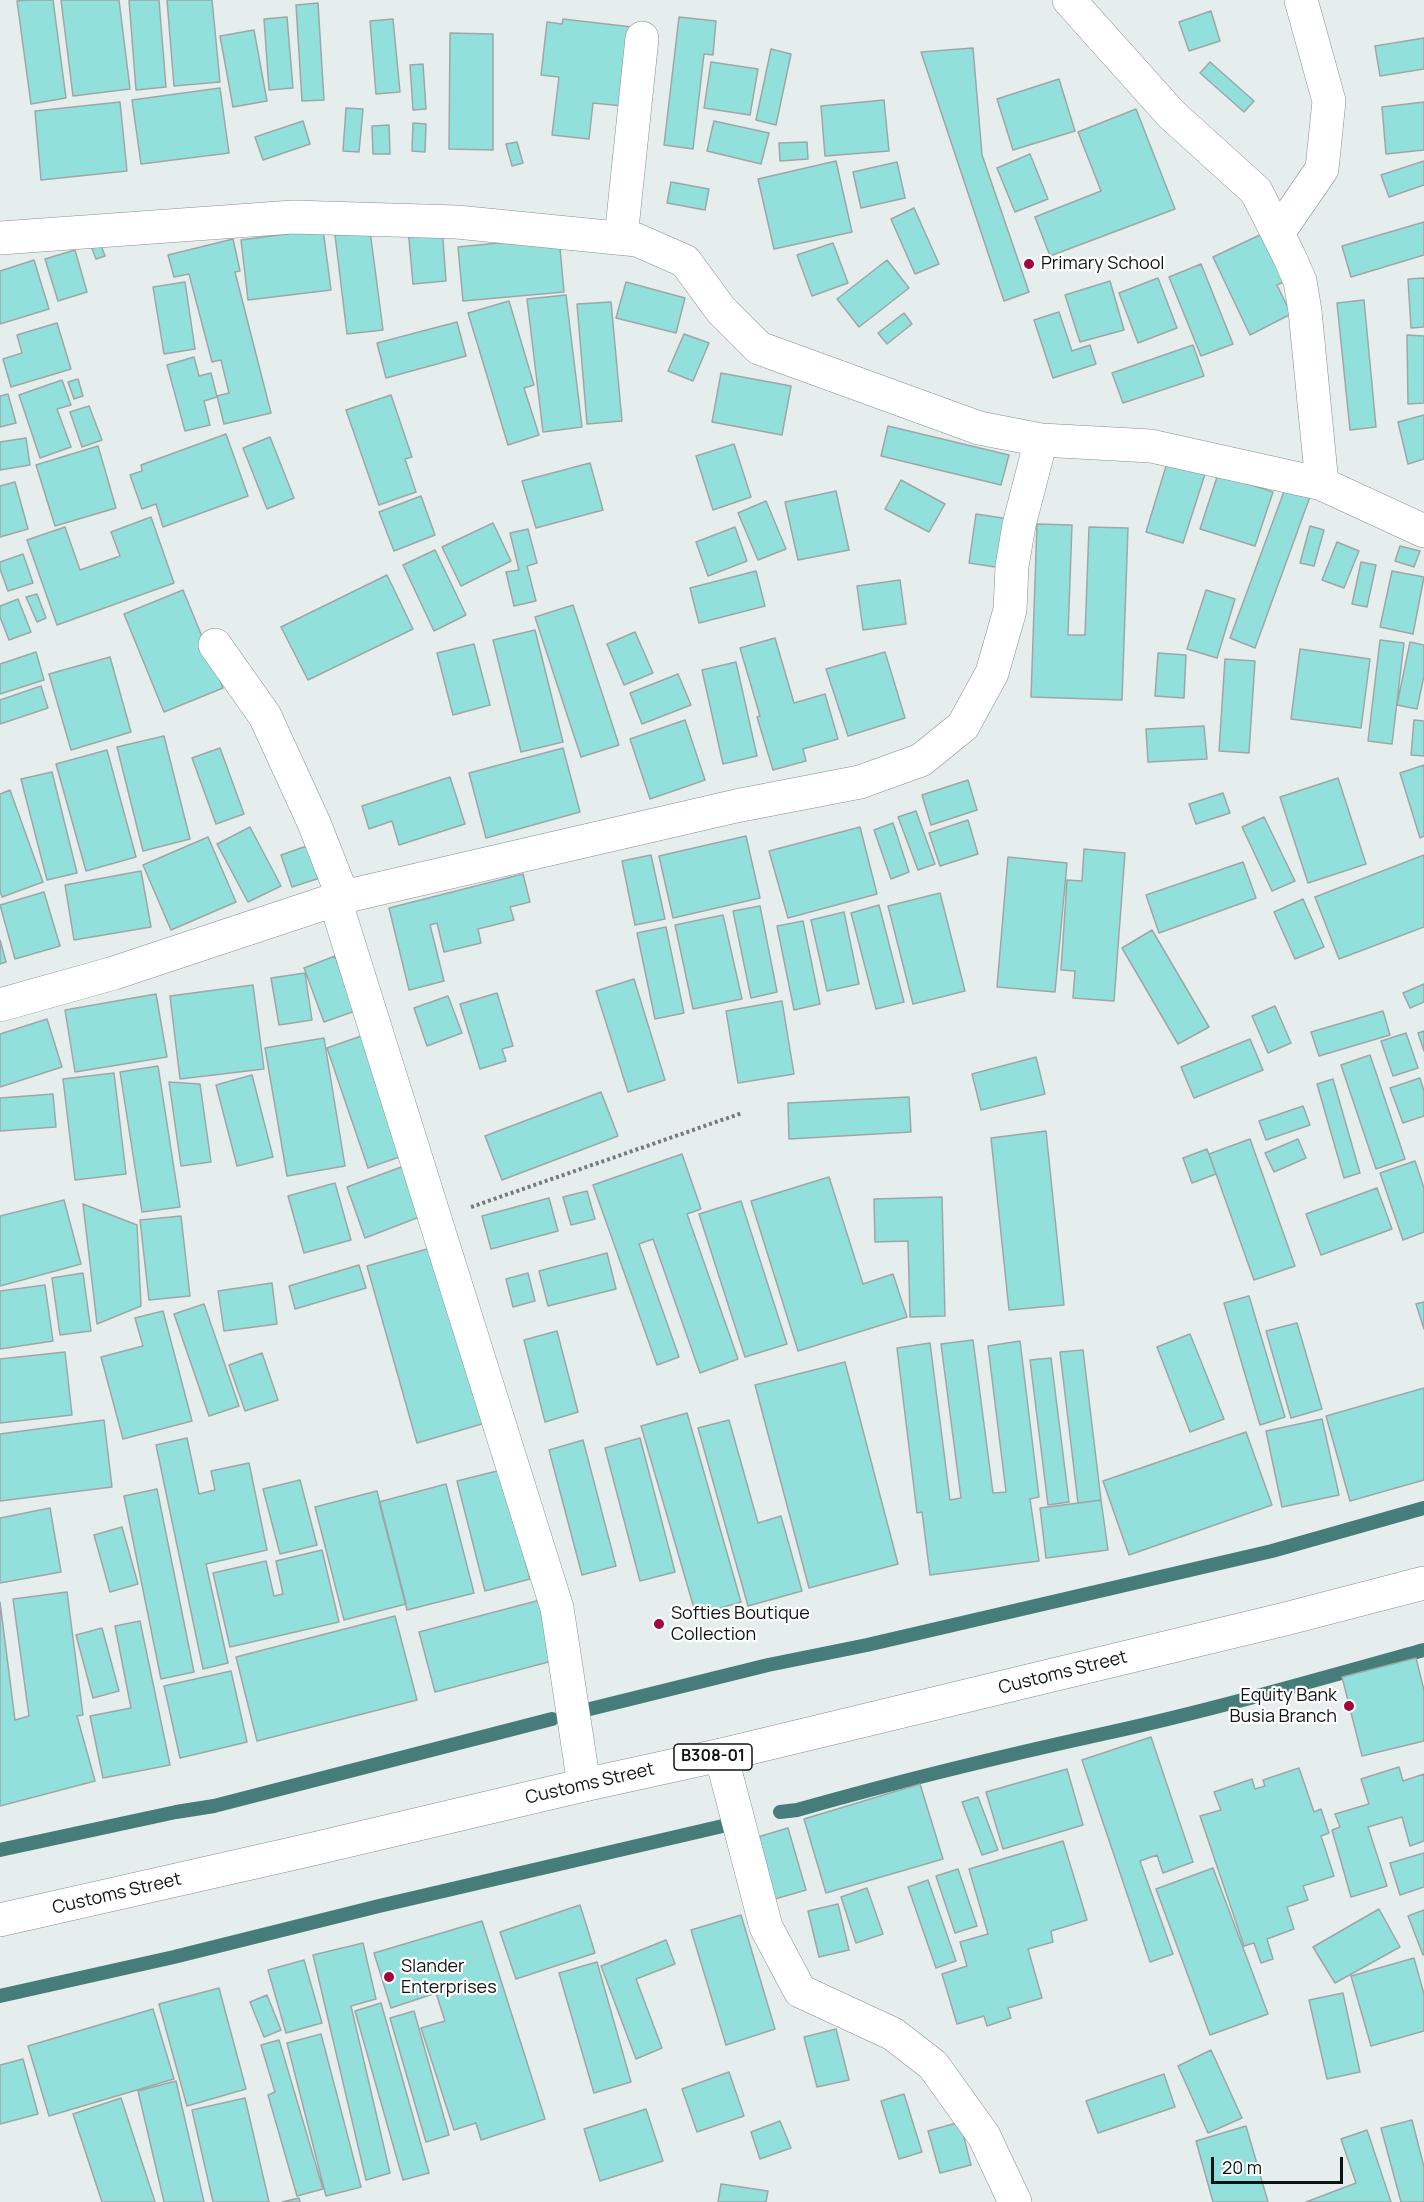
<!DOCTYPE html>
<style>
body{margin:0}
#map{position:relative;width:1424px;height:2202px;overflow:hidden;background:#e5eeed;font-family:Manrope,sans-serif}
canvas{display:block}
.scale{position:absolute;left:1211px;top:2157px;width:132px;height:27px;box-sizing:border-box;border:3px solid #101313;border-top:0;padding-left:8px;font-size:18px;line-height:21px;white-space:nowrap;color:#101313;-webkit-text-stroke:4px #fff;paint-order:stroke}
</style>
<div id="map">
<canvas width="1424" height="2202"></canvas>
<div class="scale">20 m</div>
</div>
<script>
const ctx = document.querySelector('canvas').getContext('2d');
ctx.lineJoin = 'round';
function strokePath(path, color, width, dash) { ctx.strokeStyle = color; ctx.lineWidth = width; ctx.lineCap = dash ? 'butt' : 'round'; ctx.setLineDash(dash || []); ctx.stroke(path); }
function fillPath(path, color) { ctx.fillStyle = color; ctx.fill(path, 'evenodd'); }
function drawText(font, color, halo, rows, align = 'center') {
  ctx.font = font + ' Manrope,sans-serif'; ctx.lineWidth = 4.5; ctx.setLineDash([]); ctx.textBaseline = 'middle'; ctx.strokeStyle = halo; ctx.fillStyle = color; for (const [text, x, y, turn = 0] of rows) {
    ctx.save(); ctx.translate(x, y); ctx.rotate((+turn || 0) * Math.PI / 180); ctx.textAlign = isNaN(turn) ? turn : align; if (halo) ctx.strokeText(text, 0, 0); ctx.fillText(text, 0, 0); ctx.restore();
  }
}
const stream = new Path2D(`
 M590 1709 768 1665 867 1645 1272 1551 1424 1508
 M780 1812 797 1810C899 1781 1002 1756 1107 1733 1213 1710 1319 1679 1424 1650
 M0 1850 176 1812 214 1806 552 1719
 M0 1996 174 1957 379 1906 727 1825`);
const building = new Path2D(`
 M27 0H53L66 98 31 104 17 1Z
 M61 0H119L130 89 73 96Z
 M129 0H159L166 87 136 90Z
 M167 0H212L220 82 174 86Z
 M318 3 324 100 302 101 296 5Z
 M1211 11 1220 41 1189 51 1179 22Z
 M287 17 293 88 269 90 264 19Z
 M679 17 716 21 713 55 704 54 693 149 664 145Z
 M393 19 400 92 376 94 370 21Z
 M563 19 632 27 623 106 593 103 589 139 552 135 559 77 541 75 547 22 562 24Z
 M254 30 267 101 233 107 220 36Z
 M450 33 493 34V150L449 149Z
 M1424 38V69L1380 76 1375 46Z
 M973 48 982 155 1029 292 1004 301 921 52Z
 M771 49 791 54 776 125 756 120Z
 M711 62 758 69 750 115 704 108Z
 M1210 62 1254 101 1244 112 1200 73Z
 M423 64 426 109 413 110 410 65Z
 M1059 79 1075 131 1013 150 997 99Z
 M220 88 229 153 141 164 132 100Z
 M884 100 889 151 825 156 821 106Z
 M120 102 127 171 41 180 35 111Z
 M1424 102V150L1386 154 1382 107Z
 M346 108 363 109 359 152 343 151Z
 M1136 109 1175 209 1050 256 1035 217 1101 191 1078 132Z
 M303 121 310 144 263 160 255 137Z
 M714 121 769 133 761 164 707 151Z
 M413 123 426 124 425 152 412 151Z
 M389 125 390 154H373L372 126Z
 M517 142 523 163 512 166 506 144Z
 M807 142 808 159 780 161 779 143Z
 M1030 154 1048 199 1015 212 997 168Z
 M836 161 852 232 774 249 758 179Z
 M1424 161V185L1389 197 1381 175Z
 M897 162 905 198 861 208 853 172Z
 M671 182 709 189 705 210 667 203Z
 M914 208 939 264 915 274 891 219Z
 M1424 222V255L1351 277 1342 246Z
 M442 226 446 281 413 284 408 228Z
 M323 229 331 290 248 300 241 240Z
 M370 231 383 330 347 334 335 235Z
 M1264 233 1288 280 1277 285 1291 314 1250 335 1213 257Z
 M559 237 564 292 463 301 458 247Z
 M233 239 240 271 235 272 271 413 224 424 217 396 229 393 221 360 212 362 189 274 174 277 168 255Z
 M99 240 105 256 96 259 90 243Z
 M833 243 848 283 812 296 797 255Z
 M75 250 87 292 58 301 45 259Z
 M34 260 49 309 0 324V271Z
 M887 260 909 288 859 327 837 299Z
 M1201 264 1233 344 1201 356 1169 277Z
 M1158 278 1177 328 1138 343 1119 293Z
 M1424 278V327L1411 328 1408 279Z
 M1110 281 1124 330 1080 342 1065 295Z
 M185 282 195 349 164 354 153 287Z
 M626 282 685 298 676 333 616 318Z
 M566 295 582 427 543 432 527 299Z
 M1364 300 1376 427 1350 430 1337 303Z
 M509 301 534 385 524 388 539 435 508 445 468 313Z
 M611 302 622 421 587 424 577 304Z
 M1059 312 1072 351 1090 345 1096 364 1053 378 1034 320Z
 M904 313 912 324 887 344 878 333Z
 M457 322 466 356 386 378 377 343Z
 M57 323 71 369 11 387 3 359 22 353 17 335Z
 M684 334 709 343 693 381 668 371Z
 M1407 335 1424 336V403L1408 404Z
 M1193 345 1204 376 1123 403 1112 373Z
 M194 357 199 376 211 373 217 397 204 401 210 425 185 431 167 365Z
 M721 373 791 386 782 435 712 422Z
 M78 379 83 396 74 399 68 382Z
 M62 380 71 405 57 409 71 447 40 458 19 395Z
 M8 394 16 423 0 427V396Z
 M391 395 412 457 405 459 416 492 379 505 346 410Z
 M89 406 102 440 82 447 70 412Z
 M1424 415V459L1408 464 1398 422Z
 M888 426 1009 455 1001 485 881 456Z
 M226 434 248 496 163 527 156 504 142 509 130 475 142 471 141 465Z
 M270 437 294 498 267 509 243 448Z
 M26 438 30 465 0 470V442Z
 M734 444 751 497 713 510 696 456Z
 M98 446 116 508 55 526 36 465Z
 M590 463 603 510 536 528 522 481Z
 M1167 463 1205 474 1183 543 1146 532Z
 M1218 474 1273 492 1255 546 1200 529Z
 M901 480 945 504 929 532 885 509Z
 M15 482 28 529 0 537V486Z
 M1286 486 1311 494 1255 648 1230 638Z
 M836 491 849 550 798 560 785 502Z
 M421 496 435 535 394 551 379 512Z
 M766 501 786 549 758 560 738 513Z
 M976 514 1009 519 1002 568 969 563Z
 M151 517 174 583 57 625 27 540 65 527 80 570 120 556 111 532Z
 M493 523 511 561 461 586 442 547Z
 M1037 524 1072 525 1068 635H1085L1089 527 1128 528 1122 700 1031 697Z
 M1310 526 1324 530 1314 566 1300 563Z
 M735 527 747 561 708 576 696 542Z
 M528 529 537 563 527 566 536 601 514 606 506 572 519 570 510 533Z
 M1337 542 1359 551 1344 588 1322 580Z
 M1400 546 1420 551 1414 567 1395 561Z
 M435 550 466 615 434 631 403 565Z
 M23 554 33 583 8 591 0 569V562Z
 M1361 562 1376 565 1367 607 1352 604Z
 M756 571 765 606 699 623 690 588Z
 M1392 571 1424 577 1413 634 1380 627Z
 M387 575 413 629 308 680 281 627Z
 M900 580 906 624 863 630 857 586Z
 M183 590 223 688 164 712 124 614Z
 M1206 590 1235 599 1217 658 1187 649Z
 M37 594 46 618 37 622 26 597Z
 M18 599 31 632 9 640 0 617V606Z
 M573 605 619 745 581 757 535 617Z
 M535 630 563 742 521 752 493 640Z
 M635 632 653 673 624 685 607 644Z
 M775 638 794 703 825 694 838 739 803 749 806 761 773 770 757 717 760 716 740 648Z
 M1380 640 1404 643 1392 744 1368 741Z
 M1410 642 1424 645V676L1417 709 1397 705Z
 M474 644 490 705 453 715 437 653Z
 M1300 649 1370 659 1361 728 1291 719Z
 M36 652 44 680 0 694V664Z
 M885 652 905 718 848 736 826 669Z
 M1158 653 1186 655 1184 698 1155 696Z
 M110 657 131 732 71 750 49 674Z
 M1225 659 1255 661 1249 753 1219 751Z
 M736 662 757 756 723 764 702 670Z
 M678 674 691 705 642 724 630 693Z
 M41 686 48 708 0 724V700Z
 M685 720 705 780 650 799 630 739Z
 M1414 720 1424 721V756L1411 755Z
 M1204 726 1207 759 1148 762 1146 729Z
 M164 736 190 839 143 851 117 747Z
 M220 748 244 814 216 824 192 758Z
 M563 748 580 812 486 838 469 773Z
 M107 750 136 857 86 871 56 764Z
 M1424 765V836L1420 838 1400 773Z
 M52 772 77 873 47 880 21 779Z
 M450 777 465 824 399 845 392 821 369 829 362 806Z
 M1338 778 1366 864 1308 883 1280 797Z
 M968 780 977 810 931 825 922 795Z
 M10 790 43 882 2 897 0 891V794Z
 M1223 793 1230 813 1196 824 1189 804Z
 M916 811 935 864 918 870 898 817Z
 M1264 817 1295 881 1272 891 1242 827Z
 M968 820 978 854 940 866 929 833Z
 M893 823 909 872 891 879 874 830Z
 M250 827 281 886 248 902 217 844Z
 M860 827 877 894 788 918 769 851Z
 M746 836 760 898 673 918 659 856Z
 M208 837 236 902 171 930 143 865Z
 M318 842 329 875 292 887 281 855Z
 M1084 849 1125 853 1114 1001 1073 998 1075 971 1061 970 1067 880 1082 881Z
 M651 855 665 919 635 925 622 861Z
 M1424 855V927L1339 959 1315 897Z
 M1008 857 1067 863 1055 992 997 987Z
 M1243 862 1256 898 1159 933 1146 895Z
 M141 871 151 927 74 940 65 885Z
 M523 874 530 902 510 907 514 920 478 929 481 943 444 952 437 923 430 925 444 981 409 990 389 908Z
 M44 892 60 946 15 959 0 905Z
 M940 893 965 991 913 1004 888 906Z
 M1303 899 1324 947 1295 959 1274 912Z
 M879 905 904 1002 876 1009 851 913Z
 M760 906 777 992 751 998 733 911Z
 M844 912 859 984 827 991 811 920Z
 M723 915 742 999 693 1009 675 925Z
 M803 921 820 1004 794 1010 777 926Z
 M666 927 684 1013 655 1019 637 933Z
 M1152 930 1209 1027 1178 1044 1122 948Z
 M0 940 6 962 0 964Z
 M335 956 355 1011 324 1022 304 968Z
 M305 973 312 1020 279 1025 271 978Z
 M634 979 665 1080 628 1092 596 991Z
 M1424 984V1002L1410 1008 1403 993Z
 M253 985 264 1069 180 1079 170 996Z
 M497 993 513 1046 502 1049 506 1061 480 1069 460 1004Z
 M156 994 167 1057 75 1072 65 1010Z
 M448 996 462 1033 427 1046 414 1008Z
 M782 1001 794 1074 738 1083 726 1011Z
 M1275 1006 1291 1043 1268 1053 1252 1016Z
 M1383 1011 1390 1035 1319 1056 1311 1032Z
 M47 1019 62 1067 0 1087V1034Z
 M1424 1031V1051L1418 1033Z
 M1406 1033 1418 1068 1393 1076 1381 1041Z
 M364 1035 405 1155 368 1168 327 1048Z
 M324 1038 345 1166 287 1176 265 1048Z
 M1250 1039 1263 1070 1194 1098 1181 1067Z
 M1370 1055 1405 1159 1376 1169 1341 1065Z
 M1036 1057 1045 1094 981 1110 972 1074Z
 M158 1066 180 1207 142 1212 120 1072Z
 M114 1073 126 1174 75 1180 63 1079Z
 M252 1075 273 1157 237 1166 216 1085Z
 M1420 1078 1424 1091V1116L1403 1123 1390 1088Z
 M1333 1079 1360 1173 1344 1178 1317 1084Z
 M169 1082 200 1084 211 1162 181 1166Z
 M601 1092 618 1136 502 1180 485 1136Z
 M53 1094 56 1127 0 1131V1098Z
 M909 1097 911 1132 789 1139 788 1103Z
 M1303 1106 1310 1125 1266 1140 1259 1121Z
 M1046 1131 1064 1305 1009 1310 991 1138Z
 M1250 1139 1295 1266 1254 1280 1209 1154Z
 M1298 1139 1306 1158 1274 1172 1265 1153Z
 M1207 1149 1216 1174 1192 1183 1183 1158Z
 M682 1154 701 1209 687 1214 738 1359 700 1373 653 1239 639 1244 679 1357 657 1365 593 1185Z
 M1415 1161 1424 1188V1232L1403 1240 1380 1173Z
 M404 1166 422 1216 365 1238 347 1187Z
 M829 1177 863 1284 893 1274 907 1317 798 1351 751 1201Z
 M335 1183 351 1240 304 1253 288 1196Z
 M1377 1188 1392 1229 1321 1255 1306 1214Z
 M587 1191 595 1219 571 1225 563 1197Z
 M942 1197 945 1316 910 1317 908 1241 875 1242 874 1199Z
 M549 1198 558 1231 491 1249 482 1216Z
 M64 1200 81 1264 0 1286V1216Z
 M741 1201 787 1344 745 1357 699 1214Z
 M83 1204 137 1225 141 1306 97 1324Z
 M181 1216 190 1296 149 1300 140 1220Z
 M441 1245 492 1421 417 1443 367 1266Z
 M607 1253 616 1289 548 1306 539 1271Z
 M359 1265 366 1288 295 1309 289 1286Z
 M83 1273 91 1331 60 1335 52 1278Z
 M528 1273 535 1301 513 1307 506 1279Z
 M272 1283 277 1324 224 1331 218 1291Z
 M45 1285 53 1341 0 1349V1291Z
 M1249 1296 1285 1417 1260 1425 1224 1303Z
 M1424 1302V1329L1416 1304Z
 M204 1304 239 1406 209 1416 174 1314Z
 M163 1311 192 1421 123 1439 101 1357 143 1346 135 1318Z
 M1297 1323 1322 1409 1291 1418 1266 1331Z
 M557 1331 578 1412 545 1422 524 1340Z
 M1190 1334 1224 1419 1190 1432 1157 1347Z
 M973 1340 993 1493 1006 1492 988 1346 1020 1341 1039 1497 1030 1499 1039 1561 930 1575 922 1512 917 1513 897 1348 930 1343 950 1500 961 1498 941 1344Z
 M1083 1350 1101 1500 1078 1503 1060 1352Z
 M65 1352 72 1415 0 1423V1359Z
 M262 1353 278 1400 245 1411 229 1365Z
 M1051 1358 1069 1502 1048 1505 1030 1360Z
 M845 1362 898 1564 809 1588 755 1385Z
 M1424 1388V1480L1350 1501 1326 1416Z
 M687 1413 741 1602 696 1615 641 1426Z
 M1322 1419 1339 1495 1282 1507 1266 1431Z
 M104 1420 112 1487 0 1501V1434Z
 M729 1420 758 1523 781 1516 802 1591 748 1606 698 1428Z
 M1246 1432 1272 1505 1129 1555 1103 1481Z
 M187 1438 199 1494 215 1490 211 1471 249 1463 267 1550 206 1564 228 1663 203 1669 156 1445Z
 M640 1438 675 1572 640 1581 605 1448Z
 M583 1440 616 1566 582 1575 549 1450Z
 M501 1470 530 1579 485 1591 457 1481Z
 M300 1480 317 1545 280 1554 263 1489Z
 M446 1484 474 1593 407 1610 379 1502Z
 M157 1489 194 1672 161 1679 124 1496Z
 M377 1491 406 1604 344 1620 315 1507Z
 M1101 1500 1108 1550 1046 1558 1040 1508Z
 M50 1508 61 1572 0 1583V1518Z
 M122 1527 138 1584 110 1592 94 1535Z
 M322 1550 339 1622 230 1647 213 1573 266 1561 274 1596 283 1594 276 1561Z
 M67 1592 83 1715 77 1716 95 1781 0 1806V1602L15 1720 29 1716 13 1599Z
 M540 1600 556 1660 435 1692 419 1632Z
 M395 1616 417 1700 257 1741 236 1657Z
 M140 1621 170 1765 103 1778 90 1716 131 1708 115 1626Z
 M102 1628 119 1691 93 1698 76 1635Z
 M1416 1658 1424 1690V1741L1362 1756 1342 1677Z
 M231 1671 247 1742 180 1758 164 1686Z
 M1151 1737 1193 1862 1163 1873 1157 1855 1140 1861 1173 1954 1150 1962 1082 1760Z
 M1399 1767 1403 1781 1424 1774V1841L1410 1846 1402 1817 1368 1827 1387 1886 1351 1897 1332 1830 1340 1827 1335 1814 1369 1804 1361 1779Z
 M1299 1768 1314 1812 1321 1809 1329 1833 1321 1836 1334 1876 1303 1886 1308 1900 1287 1907 1294 1929 1267 1939 1273 1959 1261 1963 1254 1943 1244 1946 1200 1816 1221 1810 1214 1792 1252 1779 1255 1789 1265 1786 1263 1780Z
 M1067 1769 1083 1825 1003 1849 986 1792Z
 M920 1784 943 1859 826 1893 804 1819Z
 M978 1797 998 1850 982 1855 962 1802Z
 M788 1828 806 1890 768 1901 751 1839Z
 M1063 1841 1087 1920 1051 1931 1053 1942 1028 1949 1042 1998 1008 2008 1011 2018 987 2026 984 2016 957 2024 942 1974 967 1966 960 1942 988 1934 969 1869Z
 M1424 1853V1887L1400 1895 1390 1863Z
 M1213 1868 1268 2014 1210 2035 1156 1889Z
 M958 1869 977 1926 955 1933 936 1876Z
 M928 1880 956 1961 936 1968 908 1887Z
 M867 1888 883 1934 856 1943 841 1897Z
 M838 1904 849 1950 819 1957 808 1911Z
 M580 1905 595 1953 516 1979 500 1932Z
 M1379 1909 1400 1947 1335 1983 1313 1947Z
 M1424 1910V1954L1423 1955 1408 1916Z
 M741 1915 775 2029 726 2045 691 1930Z
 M482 1921 545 2119 481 2140 476 2123 454 2130 421 2028 445 2021 436 1993 391 2008 374 1953Z
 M666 1940 675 1964 636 1979 662 2048 636 2059 601 1966Z
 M363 1943 376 1999 351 2006 390 2173 366 2180 313 1955Z
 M1414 1958 1424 1994V2031L1371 2046 1351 1976Z
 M304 1960 322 2023 286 2033 268 1970Z
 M597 1962 631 2082 594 2093 559 1973Z
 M219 1988 246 2089 187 2106 159 2004Z
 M1343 1993 1360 2072 1327 2079 1309 2000Z
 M267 1995 281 2030 264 2037 250 2002Z
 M381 2003 429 2173 403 2180 355 2011Z
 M153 2009 174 2079 49 2116 28 2046Z
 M414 2011 449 2135 426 2142 390 2018Z
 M836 2029 849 2080 817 2087 804 2037Z
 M321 2034 361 2187 326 2196 287 2043Z
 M279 2040 323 2189 297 2196 268 2095 275 2092 261 2045Z
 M1211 2050 1242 2118 1208 2133 1178 2066Z
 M23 2059 38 2114 0 2124V2065Z
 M729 2072 744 2116 697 2132 682 2089Z
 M1164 2074 1175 2107 1098 2133 1086 2101Z
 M176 2081 204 2202H164L138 2091Z
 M904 2094 922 2152 899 2159 881 2101Z
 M121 2098 155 2202H102L73 2114Z
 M245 2098 269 2202H213L192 2110Z
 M646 2109 663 2161 600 2181 584 2129Z
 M1412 2120 1424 2167V2202H1401L1381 2128Z
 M780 2121 791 2148 760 2159 751 2132Z
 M960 2122 971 2165 940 2173 928 2131Z
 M1246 2126 1268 2202H1213L1196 2141Z
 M1367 2130 1391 2202H1306L1356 2183 1341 2139Z
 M721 2184 768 2191 766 2202H718Z
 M299 2198 300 2202H282Z`);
const path = new Path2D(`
 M471 1207 742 1113`);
const minor = new Path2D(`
 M1069 0 1171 114 1256 191 1289 256 1300 281 1305 311 1322 484
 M1278 233 1322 169 1329 101 1301 0
 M0 238 293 217 457 222 637 240 685 261 721 310 759 348 979 428 1041 440 1151 446 1322 484 1424 531
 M621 238 642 38
 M215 645 265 716 314 823 343 897
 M335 900 557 1608 584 1785
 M0 1005 114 973 343 897 736 806 860 782 921 760 963 726 992 673 1010 610 1012 566 1019 525 1041 440
 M721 1755 766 1927 800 1991 893 2034 933 2065 984 2136 1015 2202`);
const highway = new Path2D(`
 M0 1920 313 1849 584 1785 721 1755 1285 1619 1424 1583`);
const markers = [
 [1029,264,6,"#a3063c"],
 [659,1624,6,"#a3063c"],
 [1349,1706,6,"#a3063c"],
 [389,1977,6,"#a3063c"]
];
const shields = [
 [713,1757,78]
];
const shieldNames = [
 ["B308-01",713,1757]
];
const poiNames = [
 ["Primary School",1041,264],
 ["Softies Boutique",671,1614],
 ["Collection",671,1635],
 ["Equity Bank",1337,1696,"right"],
 ["Busia Branch",1337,1717,"right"],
 ["Slander",401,1967],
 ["Enterprises",401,1988]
];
const streetNames = [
 ["Customs Street",1063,1673,-14],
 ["Customs Street",590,1784,-13],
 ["Customs Street",117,1894,-13]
];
strokePath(stream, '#467d7b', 14);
fillPath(building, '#91e0dc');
strokePath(building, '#9ea7a6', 1.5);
strokePath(minor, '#878f8e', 34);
strokePath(highway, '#878f8e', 34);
strokePath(path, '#757b7b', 4, [3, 3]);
strokePath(minor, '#fff', 33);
strokePath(highway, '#fff', 33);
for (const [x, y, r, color] of markers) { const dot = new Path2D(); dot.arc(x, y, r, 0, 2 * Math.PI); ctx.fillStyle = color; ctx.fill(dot); strokePath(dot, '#fff', 2); }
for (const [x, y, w] of shields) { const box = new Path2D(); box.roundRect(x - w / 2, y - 13, w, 26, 4.5); ctx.fillStyle = '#fff'; ctx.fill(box); strokePath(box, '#101313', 1.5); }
drawText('bold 16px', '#101313', null, shieldNames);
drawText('18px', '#101313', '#fff', poiNames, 'left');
drawText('18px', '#101313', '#fff', streetNames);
</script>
